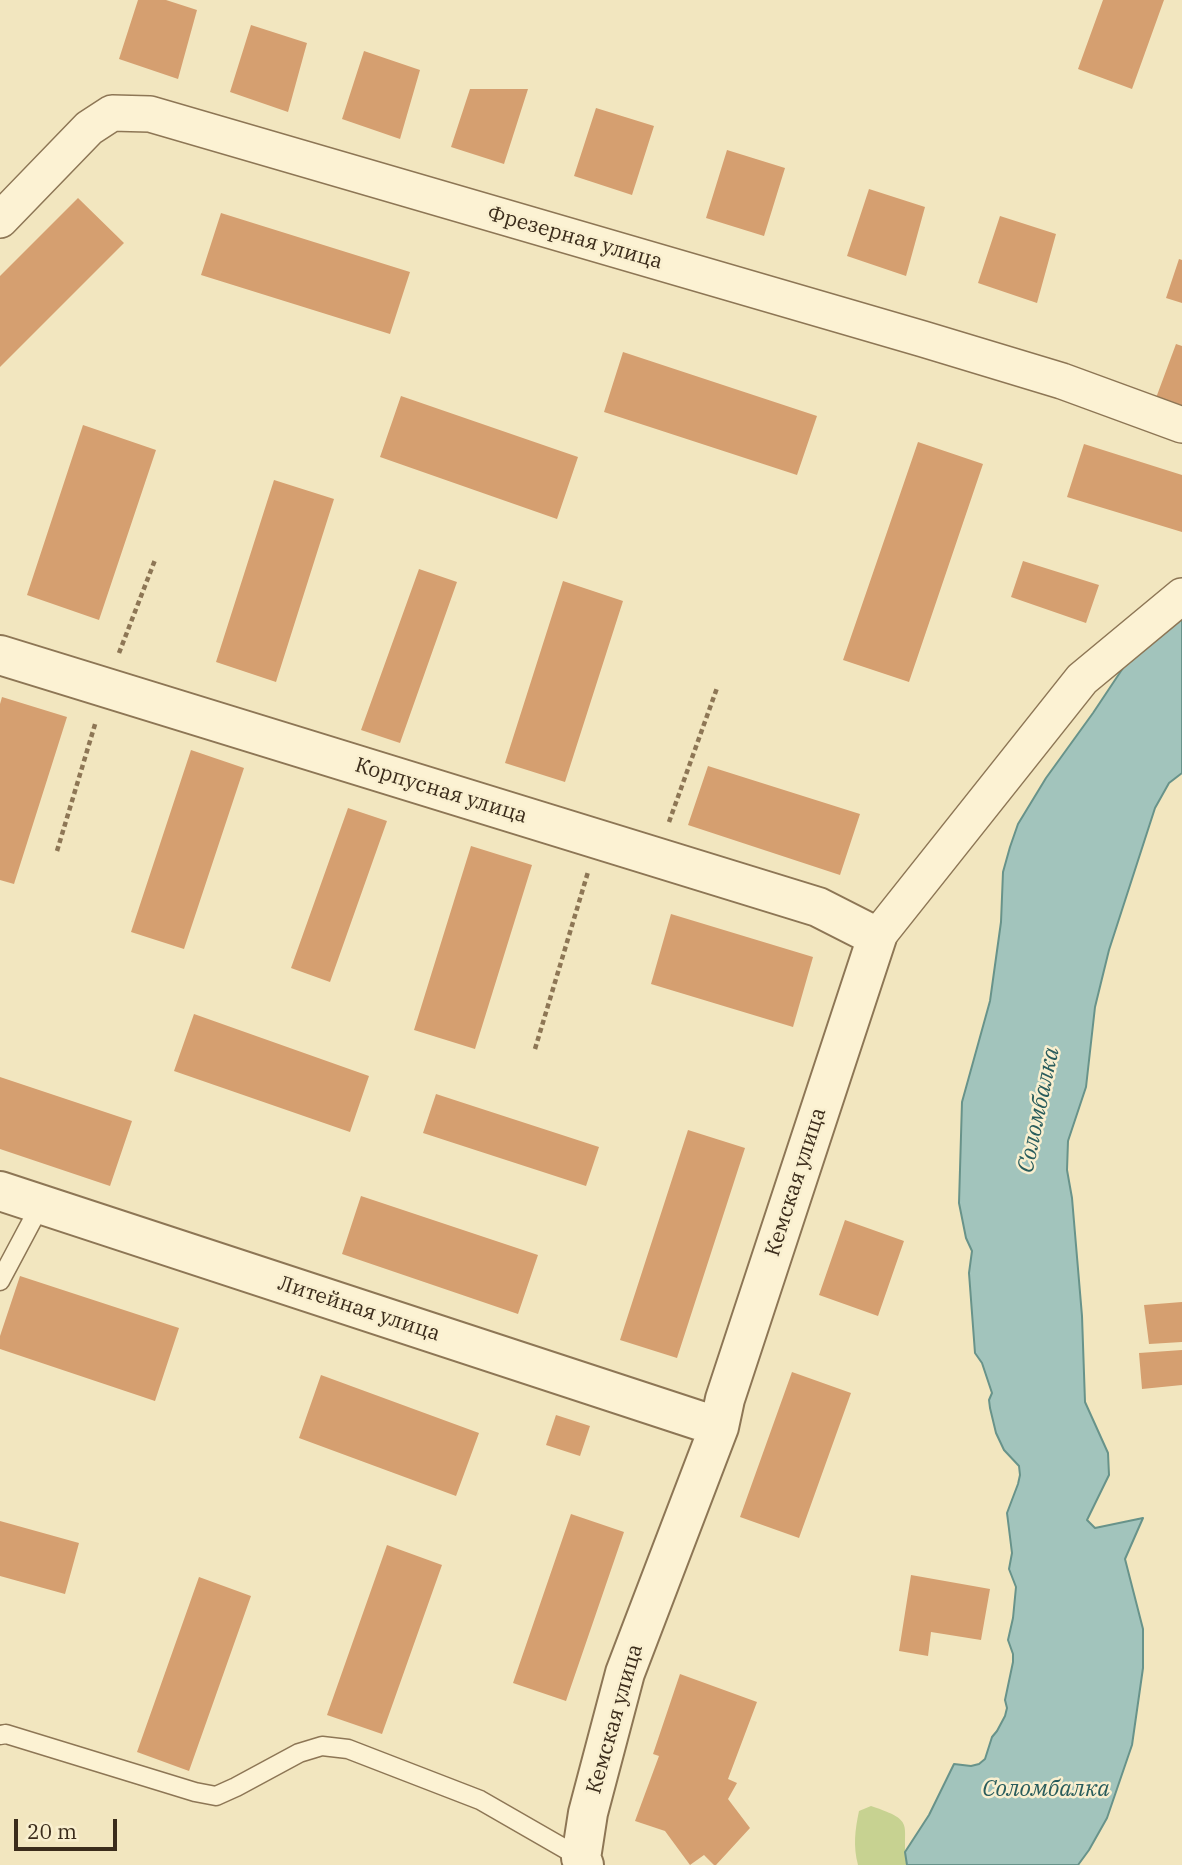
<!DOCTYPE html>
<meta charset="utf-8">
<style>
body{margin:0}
#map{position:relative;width:1182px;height:1865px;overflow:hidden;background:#f2e6bf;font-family:"IBM Plex Serif",serif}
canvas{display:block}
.scale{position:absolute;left:14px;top:1819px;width:103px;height:32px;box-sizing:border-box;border:4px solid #3b2c1b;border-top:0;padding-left:9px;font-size:21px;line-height:24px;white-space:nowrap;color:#3b2c1b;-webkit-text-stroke:5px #f9efcf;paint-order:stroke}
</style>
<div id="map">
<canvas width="1182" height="1865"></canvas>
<div class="scale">20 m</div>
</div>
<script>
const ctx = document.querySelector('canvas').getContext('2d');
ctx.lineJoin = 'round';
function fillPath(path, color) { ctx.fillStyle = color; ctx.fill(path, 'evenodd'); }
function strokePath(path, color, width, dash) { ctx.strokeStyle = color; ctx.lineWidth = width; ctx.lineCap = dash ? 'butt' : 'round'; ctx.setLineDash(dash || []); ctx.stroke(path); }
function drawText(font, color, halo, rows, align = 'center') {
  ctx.font = font + ' "IBM Plex Serif",serif'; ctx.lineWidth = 5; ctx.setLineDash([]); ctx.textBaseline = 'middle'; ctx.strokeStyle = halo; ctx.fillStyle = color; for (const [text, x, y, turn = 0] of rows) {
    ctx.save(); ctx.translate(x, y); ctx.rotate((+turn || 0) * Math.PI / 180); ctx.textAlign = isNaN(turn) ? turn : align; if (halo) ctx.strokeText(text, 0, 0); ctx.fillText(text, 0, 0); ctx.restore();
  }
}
const green = new Path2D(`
 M871 1806C919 1822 900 1824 907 1865H858C853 1846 855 1830 859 1811Z`);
const water = new Path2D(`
 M1182 613V773L1169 783 1155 808 1109 950 1095 1007 1086 1087 1068 1141 1067 1170 1072 1198 1082 1316 1085 1402 1108 1453 1109 1475 1087 1520 1095 1528 1143 1518 1125 1559 1143 1629V1668L1132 1745 1107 1818 1089 1850 1078 1865H907L905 1852 929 1815 954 1764 971 1766 979 1764 985 1759 992 1737 997 1731 1005 1716 1007 1708 1005 1700 1013 1662V1654L1008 1640 1013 1618 1016 1587 1009 1569 1012 1553 1007 1513 1018 1484 1020 1475 1019 1466 1004 1450 996 1433 990 1408 989 1400 992 1393 982 1363 975 1353 969 1273 972 1251 966 1238 959 1203 962 1102 990 1001 1001 922 1003 872 1010 847 1018 824 1046 778 1093 713 1123 668 1138 648Z`);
const building = new Path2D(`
 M138 0H166L197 10 178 79 119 59Z
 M1103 0H1164L1132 89 1078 69Z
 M251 25 307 43 288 112 230 92Z
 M364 51 420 70 400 139 342 119Z
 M470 89H528L504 164 451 147Z
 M596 108 654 126 632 195 574 176Z
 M727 150 785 168 764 236 706 218Z
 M869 189 925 207 906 276 847 256Z
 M78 198 124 243 0 367V276Z
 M221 213 410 272 390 334 201 275Z
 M1000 216 1056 234 1037 303 978 283Z
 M1179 259 1182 260V303L1166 298Z
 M1176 344 1182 346V415L1153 406Z
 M623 352 817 416 797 475 604 412Z
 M401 396 578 457 557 519 380 457Z
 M83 425 156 450 99 620 27 595Z
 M918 442 983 464 909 682 843 660Z
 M1084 444 1182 475V532L1067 497Z
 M274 480 334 499 276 682 216 662Z
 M1023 561 1099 585 1086 623 1011 597Z
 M419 569 457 582 400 743 361 730Z
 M563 581 623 601 565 782 505 763Z
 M2 697 67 717 14 884 0 880V704Z
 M191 750 244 768 184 949 131 932Z
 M708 766 860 814 840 875 688 825Z
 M348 808 387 821 330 982 291 968Z
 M471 846 532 865 475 1049 414 1030Z
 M671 914 813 957 793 1027 651 984Z
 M194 1014 369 1076 350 1132 174 1071Z
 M0 1077 132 1121 110 1186 0 1149Z
 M436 1094 599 1147 586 1186 423 1133Z
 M688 1130 745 1148 677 1358 620 1340Z
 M361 1196 538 1255 518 1314 342 1254Z
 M845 1220 904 1241 878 1316 819 1295Z
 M20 1276 179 1328 155 1401 0 1349V1336Z
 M1182 1302V1342L1149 1344 1144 1305Z
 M1182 1350V1385L1142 1389 1139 1353Z
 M792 1372 851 1393 799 1538 740 1517Z
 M321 1375 479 1433 456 1496 299 1438Z
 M556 1415 590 1426 580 1456 546 1445Z
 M571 1514 624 1532 566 1701 513 1683Z
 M0 1521 79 1543 65 1594 0 1576Z
 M387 1545 442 1565 382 1734 327 1715Z
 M911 1575 990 1589 981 1640 931 1632 928 1656 899 1651Z
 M199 1577 251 1596 189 1771 137 1752Z
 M680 1674 757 1702 728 1779 737 1783 728 1799 750 1828 716 1865H714L704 1855 690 1865 665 1831 635 1821 659 1756 653 1754Z`);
const path = new Path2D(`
 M119 653 155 560
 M669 822 717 688
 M57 851 96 721
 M535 1049 588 872`);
const service = new Path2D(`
 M0 1281 41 1204
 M0 1735 6 1734 195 1792 216 1796 236 1787 299 1753 322 1746 348 1749 480 1800 581 1858`);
const minor = new Path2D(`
 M0 220 89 128 112 113 150 114 923 339 1062 381 1182 425
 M877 937 1082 679 1182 596`);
const tertiary = new Path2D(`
 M0 655 818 907 877 937 725 1399 719 1427 625 1673 588 1813 581 1858 584 1865
 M0 1191 719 1427`);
const streetNames = [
 ["Фрезерная улица",575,238,16],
 ["Корпусная улица",441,791,17],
 ["Кемская улица",796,1182,-72],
 ["Литейная улица",359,1309,18],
 ["Кемская улица",615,1719,-74]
];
const waterNames = [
 ["Соломбалка",1039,1110,-78],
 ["Соломбалка",1046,1789]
];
fillPath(green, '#c7d291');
fillPath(water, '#a2c4bc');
strokePath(water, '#68938a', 2);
fillPath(building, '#d59f70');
strokePath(service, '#8d7655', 21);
strokePath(minor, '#8d7655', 38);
strokePath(tertiary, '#8d7655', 42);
strokePath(path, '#8d7655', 4.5, [5, 3.5]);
strokePath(service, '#fcf2d3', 18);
strokePath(minor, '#fcf2d3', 35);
strokePath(tertiary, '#fcf2d3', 38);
drawText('21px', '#3b2c1b', '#f9efcf', streetNames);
drawText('italic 23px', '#295c5c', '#f9efcf', waterNames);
</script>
